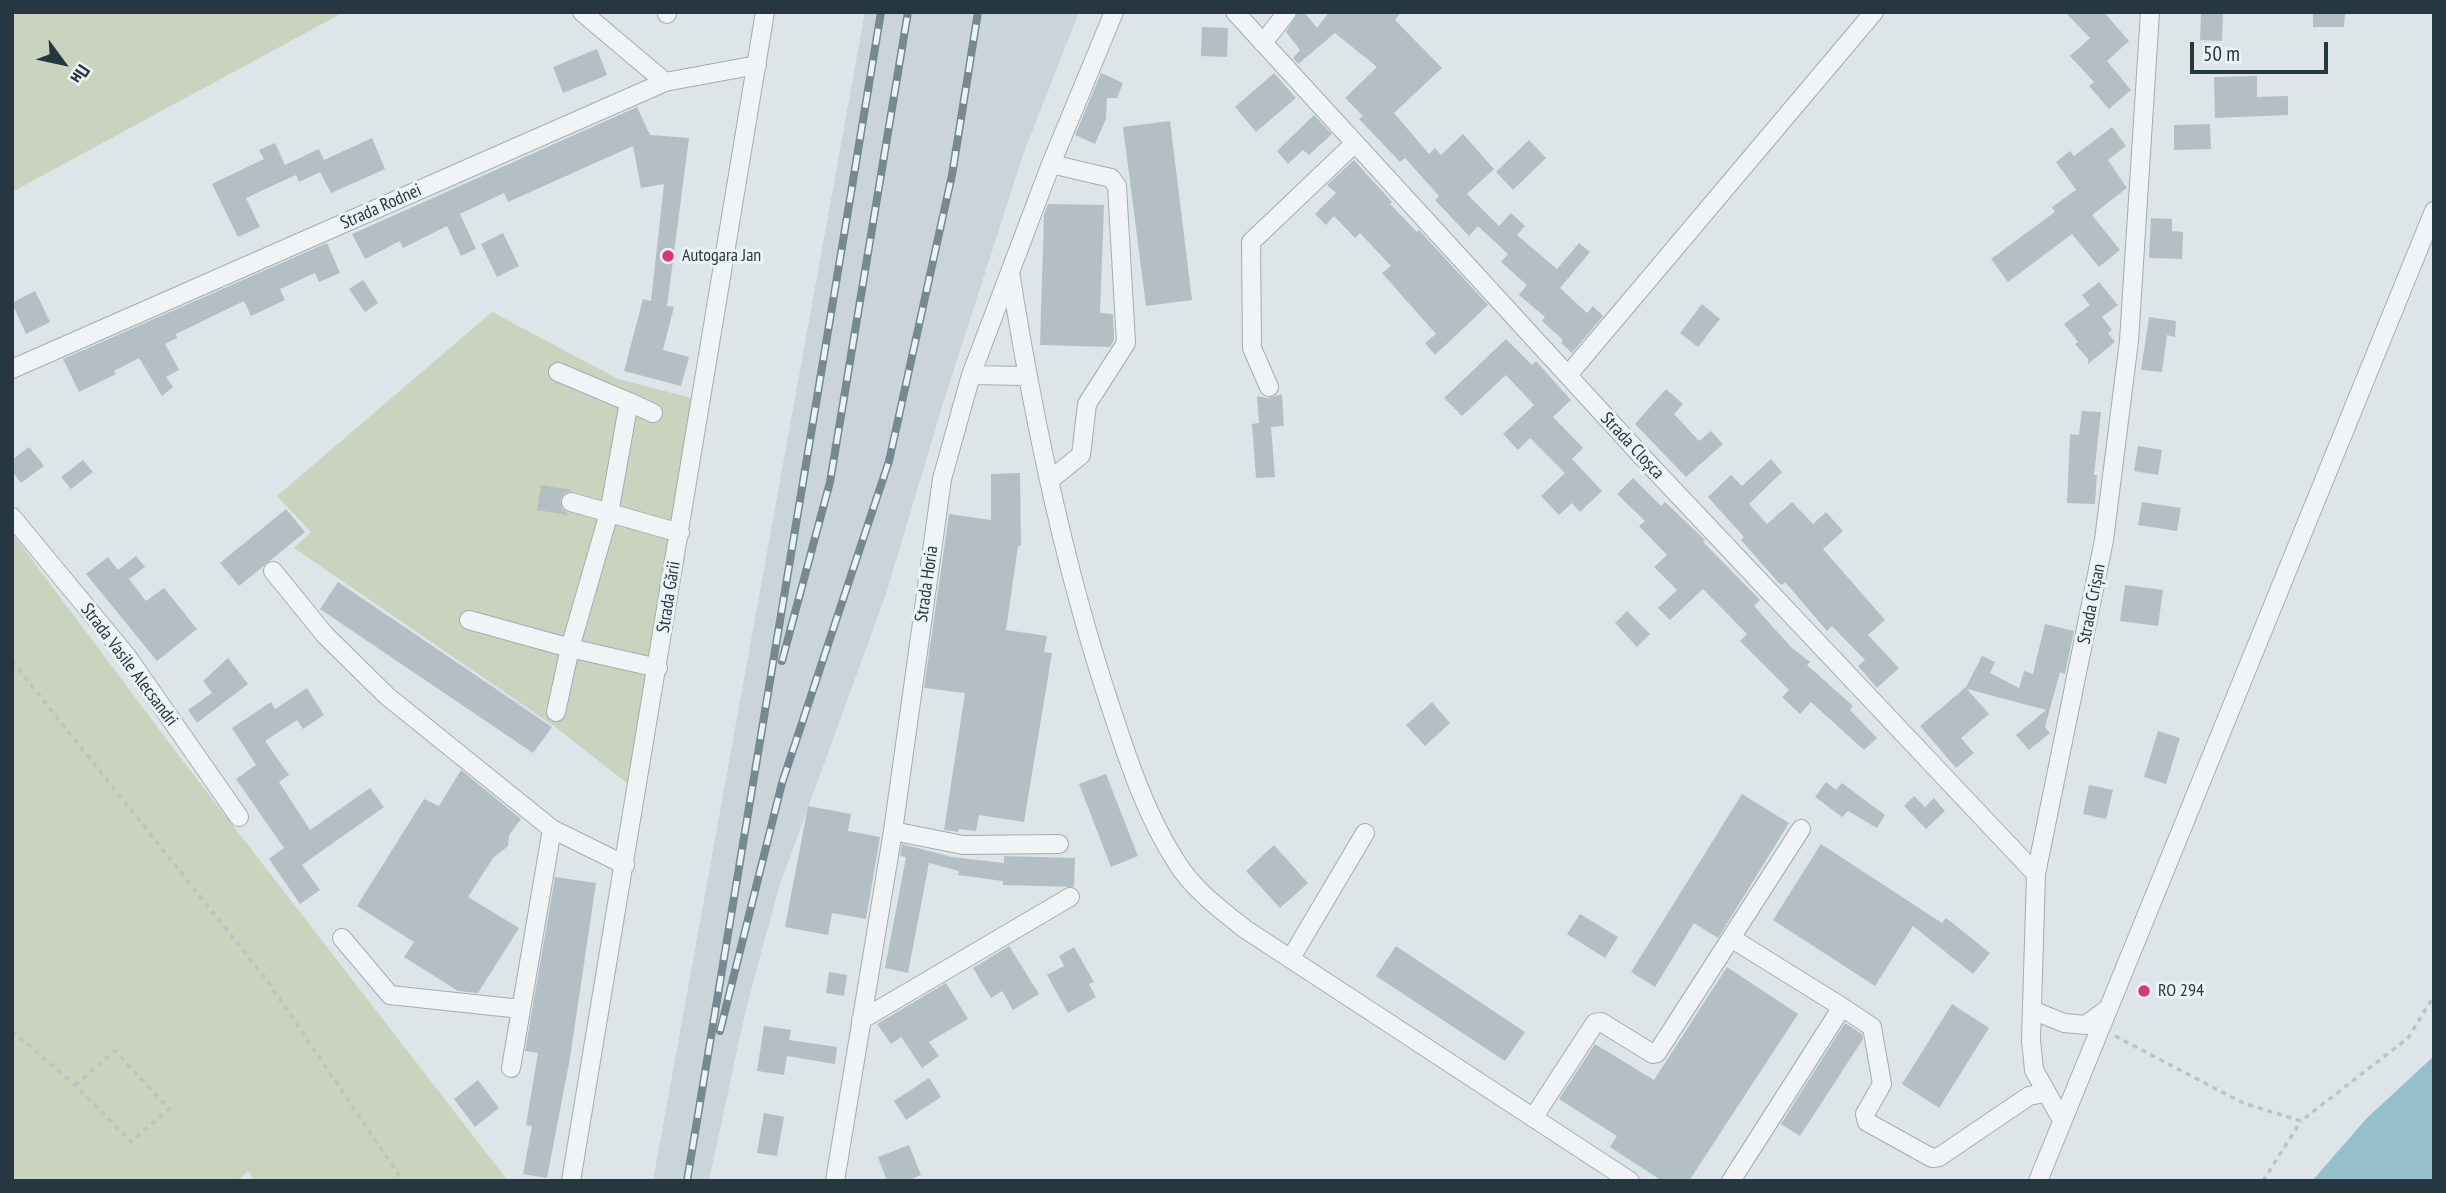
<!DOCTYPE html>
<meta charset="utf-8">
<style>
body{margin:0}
#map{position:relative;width:2446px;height:1193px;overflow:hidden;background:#dde5e8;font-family:"PT Sans Narrow",sans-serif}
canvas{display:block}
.frame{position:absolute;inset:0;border:14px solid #253740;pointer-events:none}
.north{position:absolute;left:28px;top:28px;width:70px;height:70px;-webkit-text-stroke:5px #ecf3f6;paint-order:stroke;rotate:123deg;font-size:19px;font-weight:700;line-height:28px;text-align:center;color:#253740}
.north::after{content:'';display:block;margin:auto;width:24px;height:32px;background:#253740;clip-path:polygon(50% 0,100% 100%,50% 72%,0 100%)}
.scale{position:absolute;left:2190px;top:42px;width:138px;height:32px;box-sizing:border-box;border:4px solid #253740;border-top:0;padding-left:9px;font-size:21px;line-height:24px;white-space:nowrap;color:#253740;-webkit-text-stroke:5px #ecf3f6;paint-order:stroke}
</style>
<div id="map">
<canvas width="2446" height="1193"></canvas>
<div class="frame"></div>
<div class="north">Пн</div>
<div class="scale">50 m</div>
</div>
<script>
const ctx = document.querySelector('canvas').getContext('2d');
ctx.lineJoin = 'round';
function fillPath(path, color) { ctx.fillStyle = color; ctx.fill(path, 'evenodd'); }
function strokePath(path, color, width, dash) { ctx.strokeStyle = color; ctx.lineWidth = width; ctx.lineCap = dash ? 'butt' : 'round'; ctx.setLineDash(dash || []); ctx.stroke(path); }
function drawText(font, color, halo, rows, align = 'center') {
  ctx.font = font + ' "PT Sans Narrow",sans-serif'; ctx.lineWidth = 6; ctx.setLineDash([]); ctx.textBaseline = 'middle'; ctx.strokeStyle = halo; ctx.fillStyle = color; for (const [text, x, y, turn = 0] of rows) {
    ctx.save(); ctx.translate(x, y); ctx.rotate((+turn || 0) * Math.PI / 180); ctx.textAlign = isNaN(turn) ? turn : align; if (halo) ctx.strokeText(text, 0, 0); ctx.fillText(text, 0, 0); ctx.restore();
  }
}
const built = new Path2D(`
 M865 12H1079L1024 152 945 397 886 594 779 887 746 1009 709 1181H653Z`);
const green = new Path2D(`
 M12 12H344L12 192Z
 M492 312 618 379 695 399 627 783 554 726 294 548 311 532 277 496Z
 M12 533 176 752 508 1181H255L248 1171 237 1181H12Z`);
const water = new Path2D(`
 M2434 1056V1181H2312L2367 1118Z`);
const building = new Path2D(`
 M1298 12H1304L1317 28 1329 12H1401L1395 20 1442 68 1394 113 1429 154 1435 148 1441 155 1463 134 1494 169 1467 194 1499 226 1511 213 1525 226 1517 235 1557 269 1579 243 1590 252 1560 288 1587 313 1593 306 1603 316 1572 353 1561 343 1563 340 1542 321 1545 317 1519 295 1527 285 1501 262 1508 254 1478 226 1469 236 1435 200 1439 196 1405 158 1400 162 1359 119 1363 116 1345 98 1377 67 1335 33 1298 64 1293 58 1300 50 1286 32Z
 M2065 12H2104L2129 41 2107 61 2131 90 2109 109 2089 86 2094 82 2070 56 2090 38Z
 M2201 12H2223L2222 41 2200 40Z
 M2313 12H2345L2344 27H2313Z
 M1202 27 1228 28 1227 57 1201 56Z
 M597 49 607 75 563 93 553 67Z
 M1101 73 1123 83 1117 98H1107L1106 119 1095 144 1075 135Z
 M1274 73 1296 98 1256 132 1235 107Z
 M2257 76V97L2288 96V115L2215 118 2214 77Z
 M637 107 650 135 689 138 667 306 674 307 663 350 689 357 681 386 624 371 643 299 651 301 664 184 641 188 633 146 508 202 504 193 460 214 476 249 461 256 447 226 403 248 400 241 365 259 352 234Z
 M1314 115 1332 134 1309 155 1303 150 1288 164 1277 151Z
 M1170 121 1192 300 1146 306 1123 127Z
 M2210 124 2211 149 2174 150V125Z
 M2112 127 2126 146 2108 160 2127 188 2092 215 2120 250 2099 267 2072 234 2008 282 1991 259 2055 212 2052 207 2076 190 2056 162 2070 151 2074 156Z
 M372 138 385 169 331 193 320 172 299 182 296 175 276 184 246 198 260 227 238 237 212 184 264 159 259 150 275 143 285 165 319 149 324 160Z
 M1529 140 1546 158 1513 190 1496 172Z
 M1354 160 1392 202 1390 204 1417 232 1419 230 1488 305 1435 355 1425 343 1436 334 1382 273 1391 266 1360 233 1355 238 1334 216 1326 225 1315 214 1336 193 1327 185Z
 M1048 204 1104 205 1100 313 1113 314 1114 340 1110 347 1040 345 1044 215Z
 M2151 218 2172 219V231L2183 232 2182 259 2149 258Z
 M503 233 519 266 497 277 481 244Z
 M327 243 340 273 319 282 315 273 280 289 285 300 251 316 244 301 176 334 177 338 165 344 179 370 166 377 173 387 162 396 139 358 114 371 116 374 79 392 63 359Z
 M363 280 378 303 365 312 349 289Z
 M2099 282 2118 305 2102 317 2112 330 2108 333 2115 342 2088 364V359L2075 344 2078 342 2064 324 2090 305 2082 295Z
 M35 291 50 322 26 334 12 303Z
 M1702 304 1720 319 1698 347 1680 333Z
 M2149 317 2176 321 2175 337 2167 335 2162 372 2141 370Z
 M1506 339 1532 365 1536 361 1571 400 1553 417 1583 448 1572 459 1602 491 1580 512 1572 503 1559 515 1541 496 1565 473 1530 438 1518 450 1503 434 1534 405 1506 375 1462 416 1444 398Z
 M1666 389 1683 404 1674 414 1699 441 1711 431 1723 444 1686 477 1635 424Z
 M1282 394 1284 426 1271 427 1275 477 1256 478 1252 424 1259 423 1257 396 1268 398Z
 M2082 411 2101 412 2094 475H2097L2095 504 2067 503 2070 434 2079 435Z
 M2138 446 2162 450 2158 475 2134 471Z
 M29 447 44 466 21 483 12 471V460Z
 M1771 459 1782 472 1749 504 1767 524 1792 502 1813 524 1826 512 1843 531 1823 549 1885 620 1868 635 1899 668 1877 688 1858 666 1865 660 1832 626 1827 631 1785 582 1782 585 1778 582 1741 540 1744 537 1708 497 1731 475 1742 486Z
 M83 460 93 472 71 489 61 477Z
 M1020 473 1021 546H1018L1006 630 1047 636 1044 652 1052 653 1024 822 979 815 976 831 959 829 958 832 944 830 965 693 924 688 949 514 991 520V474Z
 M1633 478 1661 506 1665 502 1705 540 1703 542 1760 600 1754 606 1792 648 1810 662 1807 665 1853 706 1850 710 1877 738 1864 750 1811 702 1800 714 1782 697 1789 690 1740 641 1747 634 1703 589 1670 620 1658 608 1677 590 1654 567 1667 555 1639 526 1645 521 1617 494Z
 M541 485 573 490 564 493 560 500 562 509 569 515 537 510Z
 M2142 502 2181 508 2177 531 2138 525Z
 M286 509 305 532 239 586 220 563Z
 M136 556 145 567 129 579 146 601 164 588 197 629 157 661 86 574 108 557 118 570Z
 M338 582 552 727 533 753 320 609Z
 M2125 585 2163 590 2158 626 2120 621Z
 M1627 611 1650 634 1637 647 1615 623Z
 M2045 624 2074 631 2065 674 2060 672 2045 727 2050 733 2029 750 2016 735 2046 710 1967 689 1989 714 1961 738 1974 753 1956 768 1920 726 1966 687 1982 656 1995 662 1990 673 2019 688 2024 671 2033 674Z
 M228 658 248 684 197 723 188 710 212 693 203 681Z
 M307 688 324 715 303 729 297 720 265 741 289 775 279 782 310 830 370 788 384 807 302 865 320 890 300 904 269 859 284 848 236 779 256 765 232 728 271 702 275 709Z
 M1432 702 1450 723 1425 746 1406 725Z
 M2158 731 2180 738 2166 784 2144 777Z
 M461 770 521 819 509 835 508 846 493 858 468 897 519 928 478 993 458 991 404 957 414 942 357 906 424 799 439 806Z
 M1106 774 1138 856 1111 867 1079 784Z
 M1826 782 1836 790 1842 783 1885 815 1877 828 1848 811 1842 817 1815 797Z
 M2089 785 2113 790 2106 819 2083 814Z
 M1742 794 1789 823 1718 938 1694 923 1655 987 1631 972Z
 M1914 796 1925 807 1934 798 1945 811 1926 829 1904 806Z
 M808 806 851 814 848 831 880 837 866 919 832 913 828 935 785 927Z
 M902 844 952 857 1004 863V856L1075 858 1074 887 1003 885V881L958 875 959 871 929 863 908 973 885 968 906 857 900 856Z
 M1821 844 1942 923 1946 918 1990 953 1973 974 1913 926 1875 986 1773 920Z
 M1274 845 1308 883 1280 908 1246 871Z
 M555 877 596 883 570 1058 547 1178 523 1174 532 1126 526 1125 538 1053 525 1051Z
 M1580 914 1618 937 1605 958 1567 934Z
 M1009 946 1039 994 1013 1010 1002 991 991 998 973 968Z
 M1396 946 1525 1032 1505 1061 1376 976Z
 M1074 947 1094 982 1089 984 1096 997 1068 1013 1047 975 1064 966 1059 956Z
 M1727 967 1798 1014 1689 1181H1662L1610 1147 1617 1136 1559 1099 1595 1044 1654 1080Z
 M829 972 847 975 844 996 826 993Z
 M946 983 968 1019 929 1042 939 1056 922 1068 901 1037 891 1044 877 1024Z
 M1952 1004 1989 1028 1939 1108 1902 1084Z
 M1845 1023 1862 1034 1863 1039 1800 1136 1781 1124Z
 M764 1026 791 1030 789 1040 837 1047 835 1064 787 1056 784 1075 757 1071Z
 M929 1078 941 1097 906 1120 894 1101Z
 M478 1080 499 1108 475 1127 454 1099Z
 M764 1113 784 1117 777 1156 757 1153Z
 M909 1145 921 1175 907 1181H887L878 1157Z`);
const path = new Path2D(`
 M12 661 266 979 403 1181
 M12 791V815
 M12 1031 75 1085 131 1142 169 1109 115 1051 75 1085
 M2115 1036 2243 1103 2301 1121 2408 1038 2434 996
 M2263 1181 2301 1121`);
const minor = new Path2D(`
 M582 12 665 82
 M1235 12 1649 464 2036 874
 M667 14V12
 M1263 43 1287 12
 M1010 272C1033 417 1063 563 1109 702 1127 757 1145 814 1177 863 1194 890 1220 909 1245 929L1630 1181
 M12 369 665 82 757 65
 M971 375 1026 376
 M1568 375 1874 12
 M1269 387 1252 348 1251 242 1355 143
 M629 402 653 413
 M1050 480 1081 455 1087 404 1126 343 1117 186 1111 178 1051 164
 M571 502 680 533
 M12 517 126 655 239 817
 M273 571 325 635 387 696 552 829 625 865
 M469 620 570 648 609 513 629 402 558 372
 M556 712 570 648 658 668
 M893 831 963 845 1059 844
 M342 938 390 995 521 1009
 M1291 958 1365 833
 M1842 1007 1872 1027 1882 1084 1865 1114 1867 1122 1932 1158 1939 1157 2029 1096 2044 1093
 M2032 1010 2064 1023 2086 1025 2106 1010
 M861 1020 1070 897
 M511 1068 552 829
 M1533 1118 1595 1023 1601 1022 1653 1054 1657 1053 1731 938
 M2062 1120 2034 1070 2031 1040 2036 874 2104 540 2129 341 2150 12
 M571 1181 765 12
 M835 1181 893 831 942 479 971 375 1051 164 1114 12
 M1731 1181 1842 1007 1731 938 1801 829
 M2038 1181 2434 211`);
const rail = new Path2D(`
 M782 661 830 482 908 12
 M720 1031 782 783 889 461 952 175 978 12
 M687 1181 881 12`);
const markers = [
 [668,256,7,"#d8367f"],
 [2144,991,7,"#d8367f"]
];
const streetNames = [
 ["Strada Rodnei",381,207,-24],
 ["Strada Cloșca",1632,446,47],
 ["Strada Horia",927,584,-82],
 ["Strada Gării",669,597,-81],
 ["Strada Crișan",2092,604,-79],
 ["Strada Vasile Alecsandri",129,665,53]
];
const poiNames = [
 ["Autogara Jan",682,256],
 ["RO 294",2158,991]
];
fillPath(built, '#cbd4da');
fillPath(green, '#c9d3bd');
fillPath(water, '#94bfcb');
fillPath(building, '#b4bfc5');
strokePath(minor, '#a2adb2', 20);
strokePath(path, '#bbc3c7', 3.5, [5, 5]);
strokePath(minor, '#f0f4f6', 18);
strokePath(rail, '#758993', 8);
strokePath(rail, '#ecf3f6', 5, [16]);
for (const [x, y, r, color] of markers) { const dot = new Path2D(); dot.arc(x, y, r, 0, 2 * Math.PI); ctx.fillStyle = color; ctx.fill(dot); strokePath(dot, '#ecf3f6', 2.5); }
drawText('18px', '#253740', '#ecf3f6', streetNames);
drawText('18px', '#253740', '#ecf3f6', poiNames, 'left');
</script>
